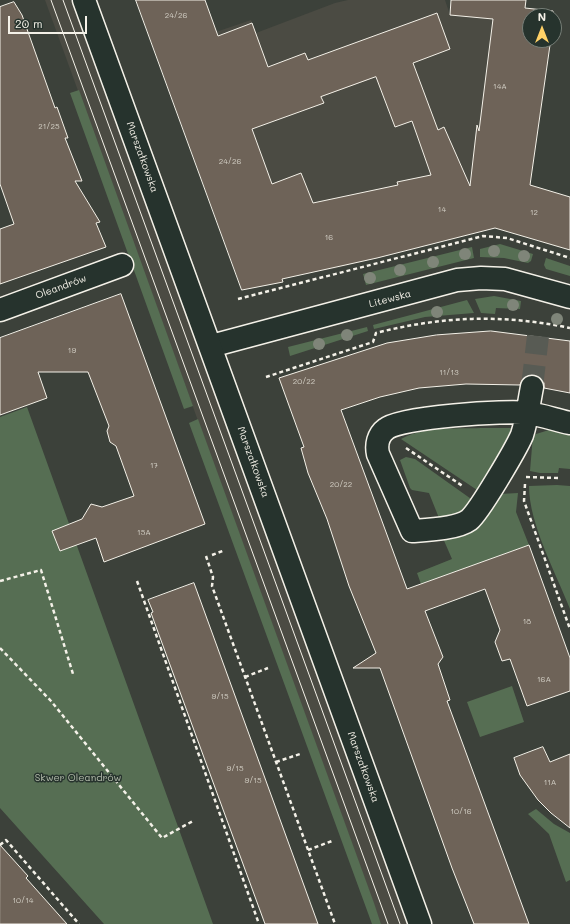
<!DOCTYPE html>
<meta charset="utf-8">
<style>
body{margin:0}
#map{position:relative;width:570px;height:924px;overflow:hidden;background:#3c413a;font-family:Mali,sans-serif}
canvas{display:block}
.north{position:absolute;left:522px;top:8px;width:40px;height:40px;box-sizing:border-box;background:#26332d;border:1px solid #787f78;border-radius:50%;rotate:0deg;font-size:11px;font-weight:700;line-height:16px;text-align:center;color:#f4f1e8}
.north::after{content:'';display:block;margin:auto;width:14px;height:18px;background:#ffd166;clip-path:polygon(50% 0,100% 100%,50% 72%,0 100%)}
.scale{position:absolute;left:8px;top:16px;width:79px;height:18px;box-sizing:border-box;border:2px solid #f4f1e8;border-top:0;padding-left:5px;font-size:12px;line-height:14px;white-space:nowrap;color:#f4f1e8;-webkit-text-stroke:3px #26332d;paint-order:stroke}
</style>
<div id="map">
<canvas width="570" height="924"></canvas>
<div class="north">N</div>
<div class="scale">20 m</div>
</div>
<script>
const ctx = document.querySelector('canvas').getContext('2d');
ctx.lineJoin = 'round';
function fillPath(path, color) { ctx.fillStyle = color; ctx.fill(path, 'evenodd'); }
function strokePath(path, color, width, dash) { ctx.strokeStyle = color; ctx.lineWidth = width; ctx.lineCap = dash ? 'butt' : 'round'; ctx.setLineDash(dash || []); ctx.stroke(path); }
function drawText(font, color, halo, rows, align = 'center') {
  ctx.font = font + ' Mali,sans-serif'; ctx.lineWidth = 3; ctx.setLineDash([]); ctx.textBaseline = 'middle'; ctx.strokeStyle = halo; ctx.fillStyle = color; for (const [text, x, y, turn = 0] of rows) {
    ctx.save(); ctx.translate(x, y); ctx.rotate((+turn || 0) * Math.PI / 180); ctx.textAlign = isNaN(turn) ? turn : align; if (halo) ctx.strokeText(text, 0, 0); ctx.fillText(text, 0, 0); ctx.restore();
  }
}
const built = new Path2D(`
 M45 0H71L408 924H381Z
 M348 0H445L450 15 461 0H526L495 228 334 269 286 276 282 279 283 282 242 290 216 32 251 20 256 33 335 3Z`);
const green = new Path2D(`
 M79 90 193 406 184 409 70 93Z
 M500 244 533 254 531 261 528 263 504 258 480 257V249Z
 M472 247 474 258 366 285 363 274Z
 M546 258 570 266V276L546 269 544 265Z
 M494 296 521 301 520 309 496 308 495 314 481 313 475 299Z
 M467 300 474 313 425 317 374 329 373 325Z
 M367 327 368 331 290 356 288 347Z
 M27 407 213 924H104L0 808V417Z
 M198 419 374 903 381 924H372L189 423Z
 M481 428H516L480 492 401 439C425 426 455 429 481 428Z
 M552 429 570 434V469L559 468 558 473H540L530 471 533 435Z
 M406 457 415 459 474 501 455 517 439 518 429 493 412 490 410 488 400 460Z
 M557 485 570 486V609C556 573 529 524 529 486Z
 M518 493 516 512 529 545 421 584 417 573 452 559 442 536 500 494Z
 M512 686 524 722 480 737 467 702Z
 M536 809 554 824 570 833V880L566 882 549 834 528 814Z`);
const building = new Path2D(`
 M136 0H205L218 36 252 23 268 67 305 53 308 60 437 13 450 49 413 63 438 130 444 127 470 186 477 125 479 131 493 19 450 15 451 0H526L525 8 553 11V16H530V40H549L550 45 530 185 570 197V250L495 228 377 258 282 279 283 282 242 290ZM376 77 395 127 412 121 431 175 397 182 398 185 313 203 301 173 272 184 252 129 324 103 321 97Z
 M14 2 22 15 55 108 57 107 68 138H65L82 181H75L100 222 96 223 106 247 0 284V229L14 224 0 184V7Z
 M121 294 205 524 104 562 96 538 60 551 52 531 82 519 91 504 102 507 134 496 116 446 110 442 107 431 109 426 88 372H38L47 398 0 415V338Z
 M491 331 570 341V393L544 388V383L540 377 535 375H528L523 379 520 385 466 384 419 388 380 397 341 410 407 589 529 545 570 658V691L527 706 510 659 502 661 495 642 500 630 485 589 425 611 443 657 438 664 450 700 447 701 529 924H474L452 868 380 668H353L376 653 349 586 327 519 308 473 301 448 304 447 279 378 387 343 436 335Z
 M194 583 318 924H265L151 613 153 612 148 600Z
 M543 747 550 762 570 754V828L551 813 538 800 520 775 514 758Z
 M0 845 28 876 26 878 67 924H0Z`);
const minorTunnel = new Path2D(`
 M532 387 538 336`);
const path = new Path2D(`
 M238 299 483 236 507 238 570 258
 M266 377 373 342 376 333C443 316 502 314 570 328
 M406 448 464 487
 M526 477 558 478
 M525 484 524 501 570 629
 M212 555 225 550
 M206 556 213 577 212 586 335 924
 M0 581 41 570 73 674
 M137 581 259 924
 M0 648 51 701 162 838 193 821
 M245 677 268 668
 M276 762 300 754
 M0 845 6 840 79 924
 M308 850 332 841`);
const minor = new Path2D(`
 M0 310 122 265
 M211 346 457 280 481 278 505 279 570 297
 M532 387C529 402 527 420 522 435 516 449 479 512 469 520 457 529 426 530 412 531L378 454C376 445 378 435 386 429 399 417 508 410 528 413 542 415 556 420 570 423`);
const tertiary = new Path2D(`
 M84 0 420 924`);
const tram = new Path2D(`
 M51 0 388 924
 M63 0 400 924`);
const trees = [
 [494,251],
 [465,254],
 [524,256],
 [433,262],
 [400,270],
 [370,278],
 [513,305],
 [437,312],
 [557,319],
 [347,335],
 [319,344]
];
const numberNames = [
 ["24/26",176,16],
 ["14A",500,87],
 ["21/25",49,127],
 ["24/26",230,162],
 ["14",442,210],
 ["12",534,213],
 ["16",329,238],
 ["19",72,351],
 ["11/13",449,373],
 ["20/22",304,382],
 ["17",154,466],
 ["20/22",341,485],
 ["15A",144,533],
 ["18",527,622],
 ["16A",544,680],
 ["9/15",220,697],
 ["9/15",235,769],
 ["9/15",253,781],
 ["11A",550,783],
 ["10/16",461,812],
 ["10/14",23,901]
];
const streetNames = [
 ["Marszałkowska",142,157,70],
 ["Oleandrów",61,287,-20],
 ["Litewska",390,299,-15],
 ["Marszałkowska",253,462,70],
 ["Marszałkowska",363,767,70]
];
const parkNames = [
 ["Skwer Oleandrów",78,778]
];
fillPath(built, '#4b4b43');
fillPath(green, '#566e53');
fillPath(building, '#6e6358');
strokePath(building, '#f4f1e8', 1);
strokePath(minorTunnel, '#585b54', 22, [22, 11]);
strokePath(minor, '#f4f1e8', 25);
strokePath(tertiary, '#f4f1e8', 25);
strokePath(path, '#f4f1e8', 2.5, [4, 3]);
strokePath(minor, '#26332d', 22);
strokePath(tertiary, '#26332d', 22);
strokePath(tram, '#f4f1e8', 1);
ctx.fillStyle = '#7f8579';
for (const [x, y] of trees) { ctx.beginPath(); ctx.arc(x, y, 6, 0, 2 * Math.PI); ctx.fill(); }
drawText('8px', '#d2cec4', null, numberNames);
drawText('10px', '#f4f1e8', '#26332d', streetNames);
drawText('10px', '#b5bdac', '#26332d', parkNames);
</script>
